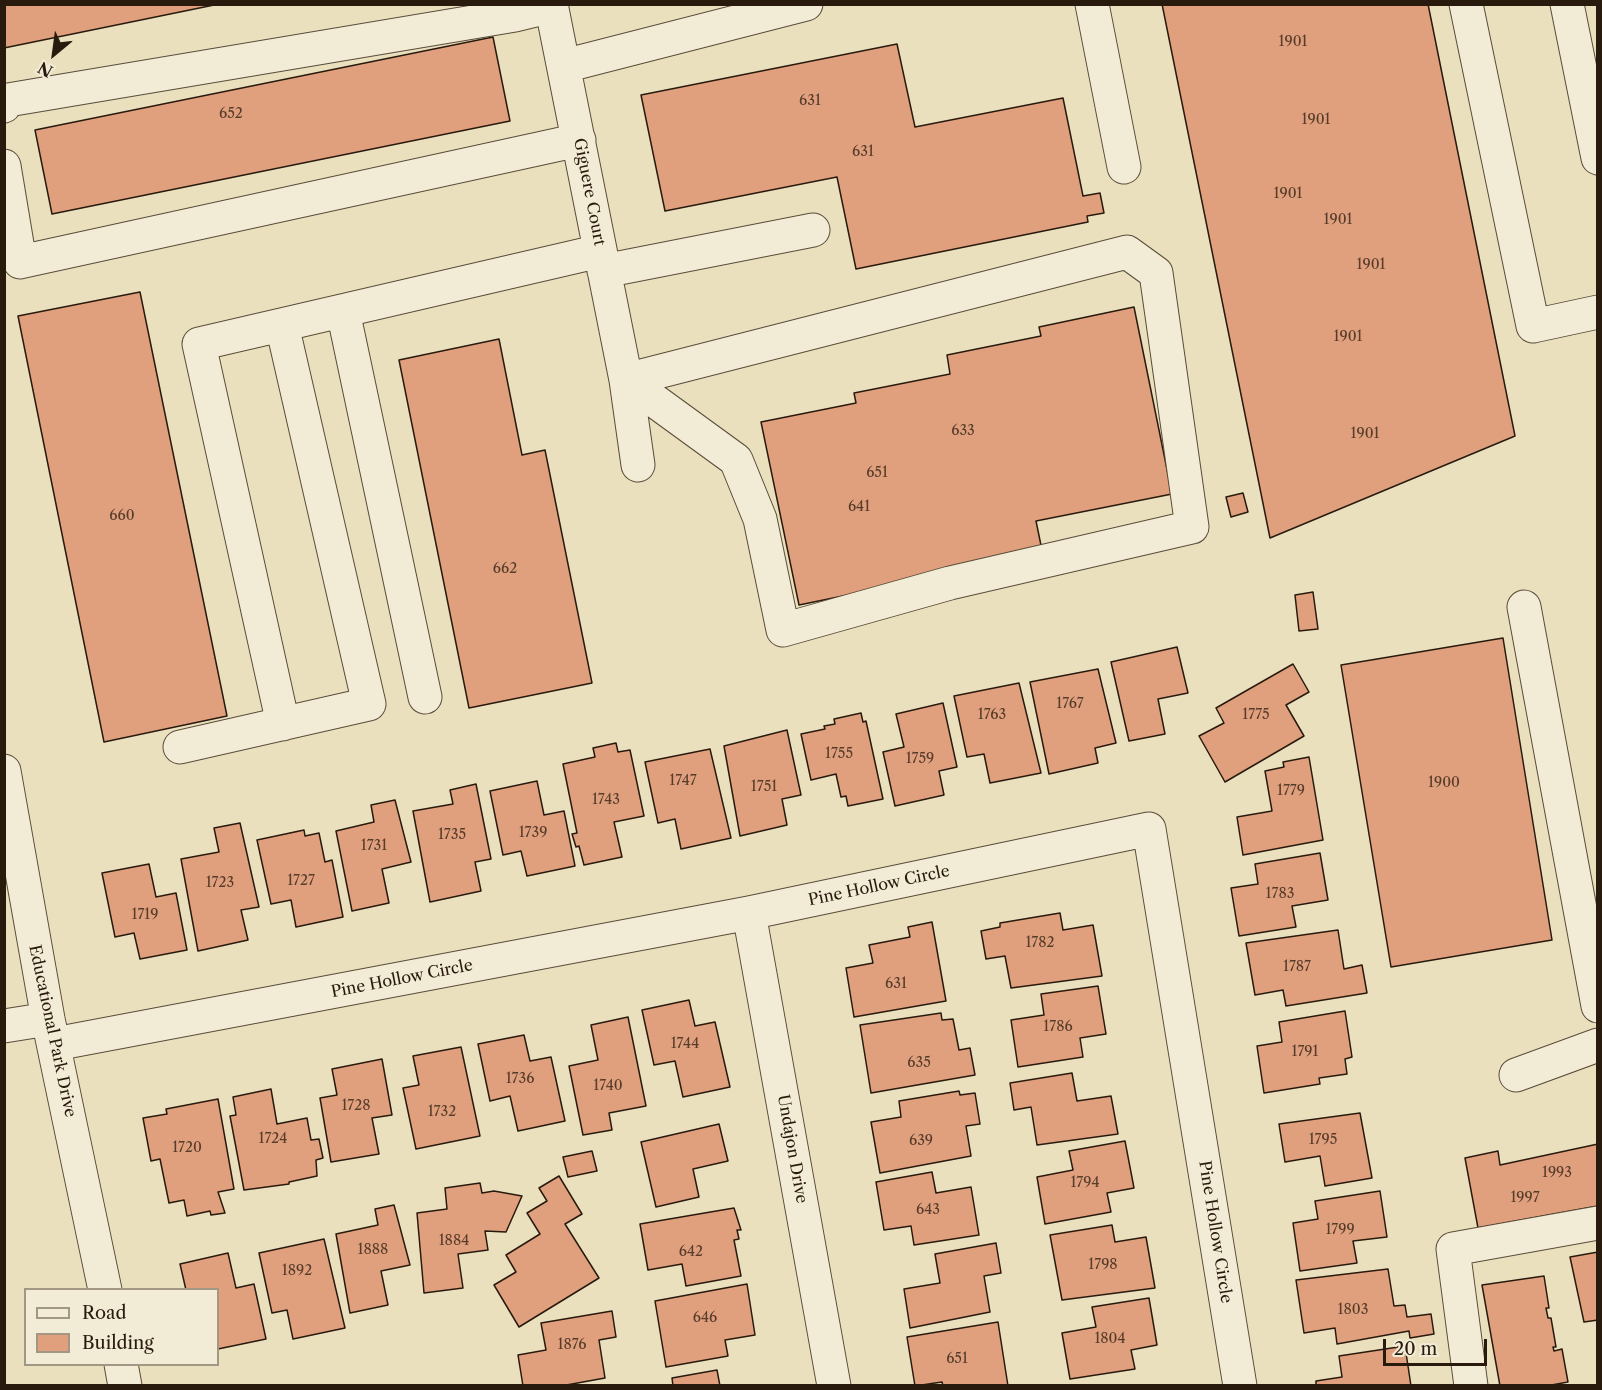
<!DOCTYPE html>
<style>
body{margin:0}
#map{position:relative;width:1602px;height:1390px;overflow:hidden;background:#ebe0be;font-family:"Libre Caslon Text",serif}
canvas{display:block}
.frame{position:absolute;inset:0;border:6px solid #291a0e;pointer-events:none}
.legend{position:absolute;left:24px;top:1288px;width:195px;height:78px;box-sizing:border-box;background:#f2ebd5;border:2px solid #a29785;margin:0;padding:8px 10px;list-style:none;font-size:18px;color:#291a0e}
.legend li{display:flex;align-items:center;gap:12px;height:30px}
.legend b{width:30px;border:2px solid #a29785}
.north{position:absolute;left:24px;top:24px;width:60px;height:60px;-webkit-text-stroke:4px #f2ebd5;paint-order:stroke;rotate:209deg;font-size:16px;font-weight:700;line-height:24px;text-align:center;color:#291a0e}
.north::after{content:'';display:block;margin:auto;width:21px;height:27px;background:#291a0e;clip-path:polygon(50% 0,100% 100%,50% 72%,0 100%)}
.scale{position:absolute;left:1383px;top:1339px;width:104px;height:27px;box-sizing:border-box;border:3px solid #291a0e;border-top:0;padding-left:8px;font-size:18px;line-height:21px;white-space:nowrap;color:#291a0e;-webkit-text-stroke:4px #f2ebd5;paint-order:stroke}
</style>
<div id="map">
<canvas width="1602" height="1390"></canvas>
<div class="frame"></div>
<ul class="legend">
<li><b style="height:8px;background:#f2ebd5"></b>Road</li>
<li><b style="height:16px;background:#e0a07e"></b>Building</li>
</ul>
<div class="north">N</div>
<div class="scale">20 m</div>
</div>
<script>
const ctx = document.querySelector('canvas').getContext('2d');
ctx.lineJoin = 'round';
function fillPath(path, color) { ctx.fillStyle = color; ctx.fill(path, 'evenodd'); }
function strokePath(path, color, width, dash) { ctx.strokeStyle = color; ctx.lineWidth = width; ctx.lineCap = dash ? 'butt' : 'round'; ctx.setLineDash(dash || []); ctx.stroke(path); }
function drawText(font, color, halo, rows, align = 'center') {
  ctx.font = font + ' "Libre Caslon Text",serif'; ctx.lineWidth = 6; ctx.setLineDash([]); ctx.textBaseline = 'middle'; ctx.strokeStyle = halo; ctx.fillStyle = color; for (const [text, x, y, turn = 0] of rows) {
    ctx.save(); ctx.translate(x, y); ctx.rotate((+turn || 0) * Math.PI / 180); ctx.textAlign = isNaN(turn) ? turn : align; if (halo) ctx.strokeText(text, 0, 0); ctx.fillText(text, 0, 0); ctx.restore();
  }
}
const building = new Path2D(`
 M4 4H219L4 48Z
 M1162 4H1428L1515 436 1270 538Z
 M493 37 510 121 52 214 35 130Z
 M897 44 915 127 1063 98 1083 196 1100 193 1104 213 1087 216 1088 222 856 269 837 177 665 211 641 95Z
 M140 292 227 716 104 742 18 316Z
 M1134 307 1172 494 1036 521 1043 555 799 605 761 422 856 403 854 393 950 374 947 355 1041 336 1039 327Z
 M499 339 522 455 545 450 592 683 469 708 399 360Z
 M1243 493 1248 512 1231 517 1226 497Z
 M1313 592 1318 629 1299 631 1295 595Z
 M1503 638 1552 940 1391 967 1341 665Z
 M1177 647 1188 693 1158 699 1165 734 1129 741 1111 662Z
 M1293 664 1309 692 1286 705 1304 736 1225 782 1199 736 1224 723 1216 708Z
 M1098 669 1116 743 1095 748 1098 763 1049 774 1030 682Z
 M1019 683 1041 773 990 783 984 754 967 757 954 696Z
 M943 703 957 767 939 771 944 795 895 806 883 752 904 747 896 714Z
 M861 713 863 722 866 721 883 799 848 806 846 796 841 797 836 774 811 780 801 734 825 729 824 726 835 724 834 719Z
 M787 730 801 795 782 799 787 825 740 836 724 746Z
 M616 743 618 752 630 750 644 816 614 822 622 857 584 865 579 846 576 847 572 834 577 833 563 764 595 757 593 748Z
 M710 749 731 838 681 849 675 819 658 823 645 762Z
 M1309 757 1323 840 1243 855 1237 817 1272 811 1265 771 1284 767 1283 762Z
 M537 781 544 815 564 811 575 866 527 876 521 851 503 855 490 791Z
 M476 784 491 859 475 862 481 891 430 902 413 811 453 804 450 790Z
 M395 800 411 862 382 869 389 903 352 911 336 831 374 822 371 805Z
 M240 823 259 907 241 910 248 940 198 951 181 859 219 852 214 828Z
 M304 830 305 836 319 833 325 862 332 860 343 917 296 927 291 900 271 904 257 840Z
 M1320 853 1328 900 1292 906 1296 927 1239 936 1231 888 1258 884 1255 864Z
 M149 864 156 897 176 893 187 950 140 959 134 933 115 937 102 873Z
 M1060 913 1063 930 1093 925 1102 976 1011 988 1005 956 986 959 981 931 1000 927V923Z
 M932 922 946 1001 854 1017 846 968 873 963 869 945 910 937 908 927Z
 M1338 930 1344 969 1362 965 1367 993 1286 1006 1283 990 1255 995 1246 943Z
 M1098 986 1106 1034 1080 1038 1083 1057 1018 1067 1011 1020 1044 1015 1041 994Z
 M689 1000 695 1026 715 1022 730 1087 683 1097 675 1061 654 1065 642 1010Z
 M1345 1011 1352 1057 1345 1059 1347 1074 1319 1078 1320 1084 1264 1093 1257 1046 1282 1042 1279 1022Z
 M941 1013 942 1020 953 1019 959 1050 970 1048 975 1075 871 1093 860 1025Z
 M628 1017 646 1106 609 1113 612 1130 583 1135 569 1066 598 1060 591 1025Z
 M524 1035 530 1061 551 1057 565 1121 518 1131 510 1096 490 1101 478 1044Z
 M461 1047 480 1136 416 1149 403 1088 419 1085 413 1056Z
 M382 1059 392 1115 372 1118 379 1154 331 1162 320 1098 337 1095 332 1069Z
 M1072 1073 1077 1101 1111 1096 1118 1134 1037 1145 1031 1107 1014 1110 1010 1083Z
 M271 1089 277 1124 307 1118 311 1140 319 1139 323 1158 316 1160 317 1176 289 1182V1184L244 1190 230 1116 236 1115 233 1097Z
 M959 1091 960 1095 975 1093 980 1124 966 1126 971 1156 880 1173 871 1122 901 1117 899 1101Z
 M218 1099 234 1189 218 1192 225 1213 211 1215 210 1211 187 1216 184 1200 169 1203 160 1159 151 1161 143 1118 167 1114 166 1109Z
 M1360 1113 1372 1178 1325 1186 1320 1156 1285 1162 1279 1124Z
 M719 1124 728 1161 693 1169 699 1197 656 1207 641 1142Z
 M1125 1141 1134 1188 1107 1193 1111 1212 1045 1224 1037 1177 1073 1170 1069 1151Z
 M1598 1144V1206L1478 1228 1465 1158 1498 1151 1500 1165Z
 M592 1151 597 1171 568 1177 563 1157Z
 M932 1172 936 1193 971 1187 979 1235 914 1245 911 1226 884 1230 876 1182Z
 M559 1176 582 1214 565 1224 599 1278 519 1327 494 1285 516 1272 506 1255 540 1234 527 1213 547 1201 539 1188Z
 M480 1183 482 1193 494 1191 522 1196 506 1232 485 1231 488 1250 458 1254 463 1288 424 1293 417 1213 447 1209 445 1188Z
 M1380 1191 1387 1237 1353 1241 1357 1263 1300 1271 1293 1223 1318 1219 1315 1201Z
 M394 1205 410 1265 381 1271 388 1305 350 1313 336 1234 378 1225 375 1209Z
 M734 1208 741 1230H737L739 1239 734 1240 741 1276 686 1286 682 1264 648 1270 640 1224Z
 M1112 1225 1115 1242 1146 1237 1155 1288 1062 1300 1050 1235Z
 M324 1239 345 1328 293 1339 287 1310 272 1313 259 1253Z
 M996 1243 1001 1273 984 1276 990 1312 910 1328 904 1289 940 1283 935 1254Z
 M1598 1252V1320L1584 1322 1570 1257Z
 M228 1253 236 1288 254 1284 266 1339 218 1349V1290H186L180 1264Z
 M1388 1269 1394 1306 1405 1305 1407 1317 1431 1314 1434 1334 1410 1338 1409 1331 1337 1344 1335 1328 1304 1333 1296 1280Z
 M1544 1276 1549 1308H1546L1548 1318H1551L1556 1347H1553L1554 1351 1562 1349 1568 1382 1546 1386H1500L1482 1285Z
 M747 1284 755 1335 725 1340 728 1356 666 1367 655 1301Z
 M1149 1298 1157 1345 1131 1350 1135 1369 1070 1379 1062 1333 1096 1327 1092 1307Z
 M612 1311 616 1337 599 1340 605 1378 561 1386H523L518 1355 546 1350 541 1323Z
 M998 1322 1008 1386H943L942 1382 915 1386 907 1337Z
 M1405 1346 1411 1386H1316V1381L1342 1377 1339 1356Z
 M717 1370 720 1386H673L672 1378Z`);
const minor = new Path2D(`
 M551 4 626 380 638 465
 M1092 4 1124 167
 M1466 4 1533 326 1598 312
 M1567 4 1598 158
 M564 66 806 4
 M4 106 8 100 515 15 552 6
 M4 166 20 262 579 140
 M1127 252 1156 273 1192 527 950 583 783 630 760 519 736 460 626 380Z
 M604 271 813 230
 M343 311 425 697
 M1524 607 1598 1006
 M283 724 199 344 600 251
 M180 747 369 704 282 325
 M4 771 48 1019 105 1290
 M749 913 834 1386
 M4 1026 48 1019
 M55 1044 749 913 1149 829 1240 1386
 M1516 1075 1598 1045
 M121 1364 125 1386
 M1471 1386 1453 1249 1598 1223`);
const numberNames = [
 ["1901",1293,42],
 ["631",810,101],
 ["652",231,114],
 ["1901",1316,120],
 ["631",863,152],
 ["1901",1288,194],
 ["1901",1338,220],
 ["1901",1371,265],
 ["1901",1348,337],
 ["633",963,431],
 ["1901",1365,434],
 ["651",877,473],
 ["641",859,507],
 ["660",122,516],
 ["662",505,569],
 ["1767",1070,704],
 ["1763",992,715],
 ["1775",1256,715],
 ["1755",839,754],
 ["1759",920,759],
 ["1747",683,781],
 ["1900",1444,783],
 ["1751",764,787],
 ["1779",1291,791],
 ["1743",606,800],
 ["1739",533,833],
 ["1735",452,835],
 ["1731",374,846],
 ["1727",301,881],
 ["1723",220,883],
 ["1783",1280,894],
 ["1719",145,915],
 ["1782",1040,943],
 ["1787",1297,967],
 ["631",896,984],
 ["1786",1058,1027],
 ["1744",685,1044],
 ["1791",1305,1052],
 ["635",919,1063],
 ["1736",520,1079],
 ["1740",608,1086],
 ["1728",356,1106],
 ["1732",442,1112],
 ["1724",273,1139],
 ["1795",1323,1140],
 ["639",921,1141],
 ["1720",187,1148],
 ["1993",1557,1173],
 ["1794",1085,1183],
 ["1997",1525,1198],
 ["643",928,1210],
 ["1799",1340,1230],
 ["1884",454,1241],
 ["1888",373,1250],
 ["642",691,1252],
 ["1798",1103,1265],
 ["1892",297,1271],
 ["1803",1353,1310],
 ["646",705,1318],
 ["1804",1110,1339],
 ["1876",572,1345],
 ["651",957,1359]
];
const streetNames = [
 ["Giguere Court",589,192,79],
 ["Pine Hollow Circle",879,886,-12],
 ["Pine Hollow Circle",402,979,-11],
 ["Educational Park Drive",52,1031,78],
 ["Undajon Drive",792,1149,80],
 ["Pine Hollow Circle",1215,1232,81]
];
fillPath(building, '#e0a07e');
strokePath(building, '#291a0e', 1.5);
strokePath(minor, '#5a4c3a', 35);
strokePath(minor, '#f2ebd5', 33);
drawText('14px', '#573c2a', null, numberNames);
drawText('16px', '#291a0e', '#f2ebd5', streetNames);
</script>
